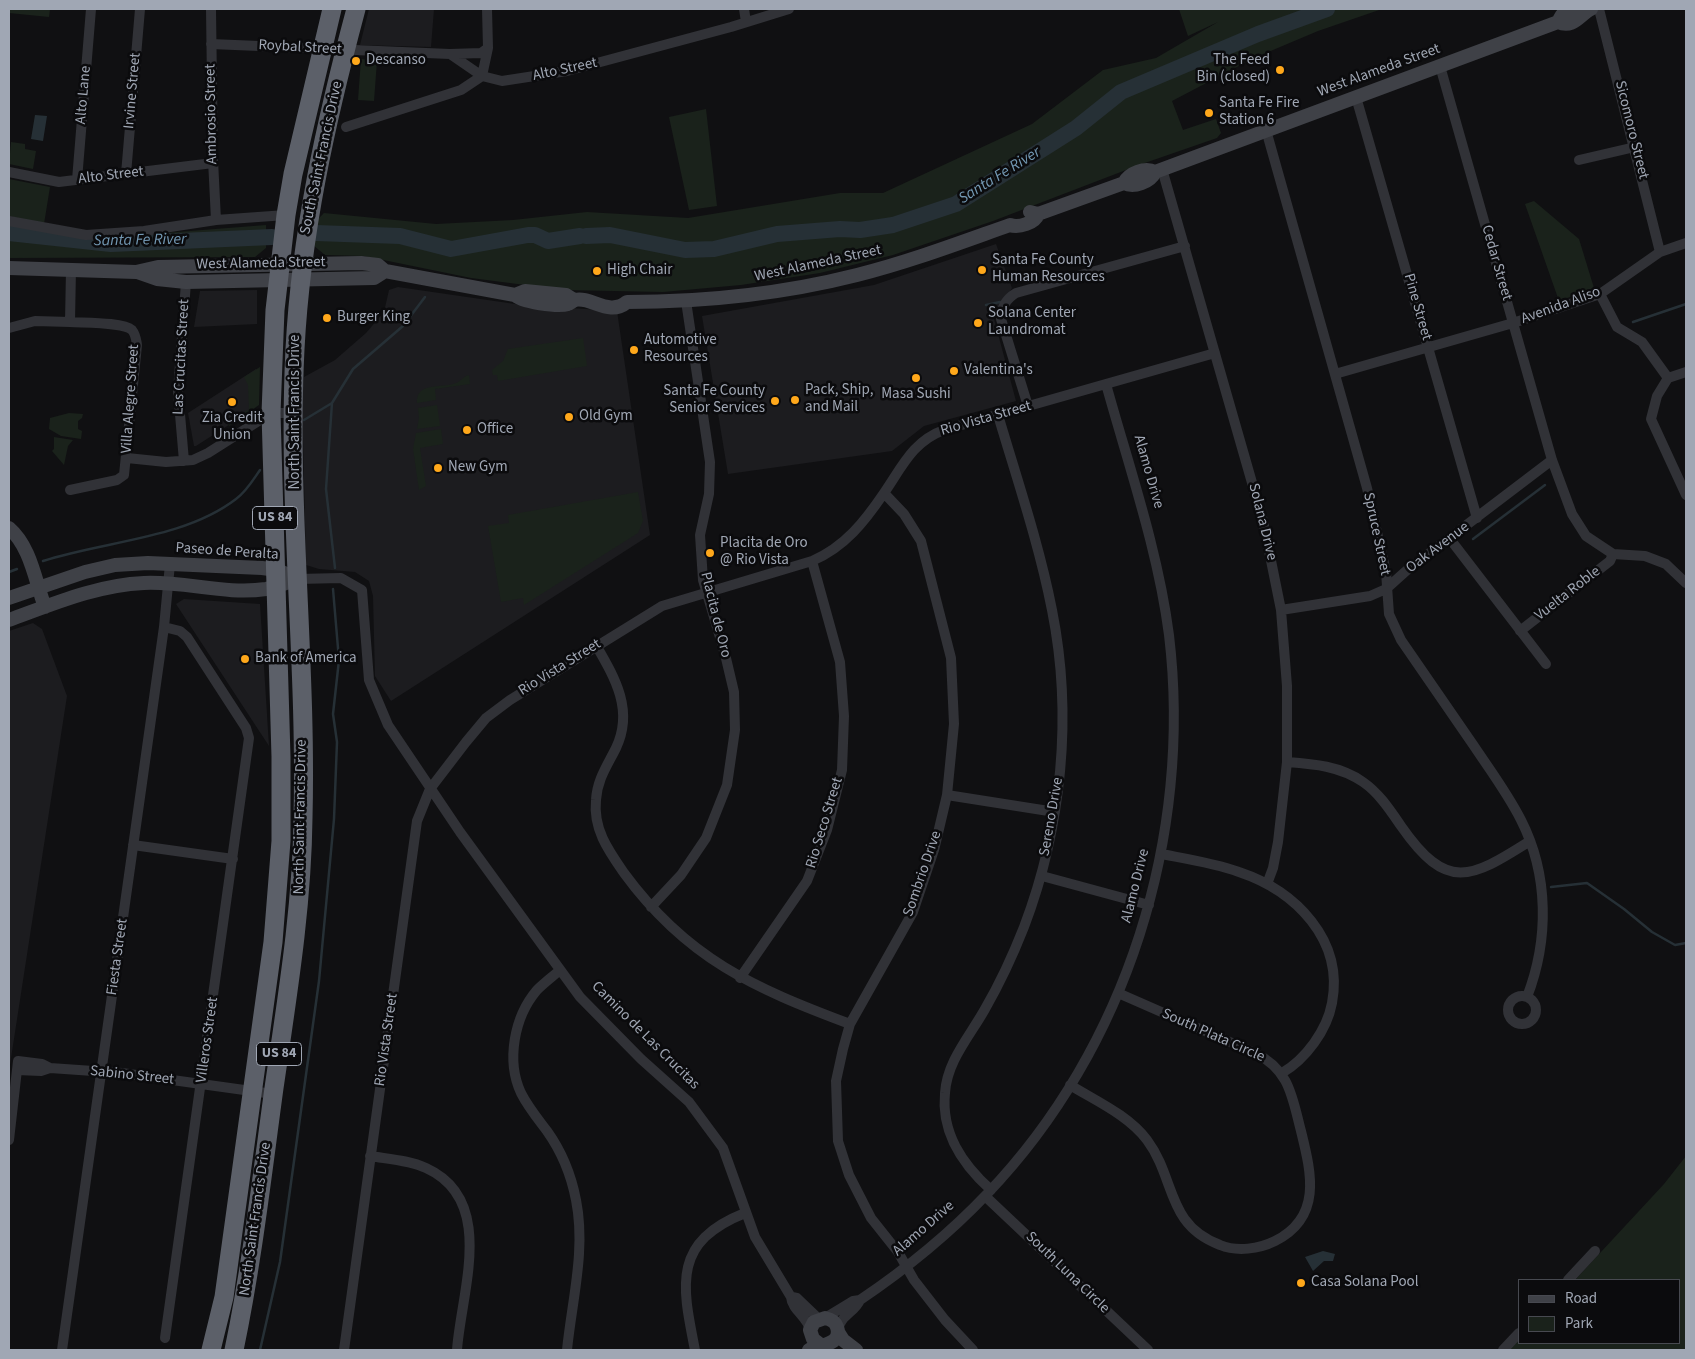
<!DOCTYPE html>
<style>
body{margin:0}
#map{position:relative;width:1695px;height:1359px;overflow:hidden;background:#101012;font-family:"Source Sans 3",sans-serif}
canvas{display:block}
.frame{position:absolute;inset:0;border:10px solid #a0a7b4;pointer-events:none}
.legend{position:absolute;left:1518px;top:1279px;width:162px;height:65px;box-sizing:border-box;background:#0b0b0d;border:1px solid #474950;margin:0;padding:6px 9px;list-style:none;font-size:15px;color:#a0a7b4}
.legend li{display:flex;align-items:center;gap:10px;height:25px}
.legend b{width:25px;border:1px solid #474950}
</style>
<div id="map">
<canvas width="1695" height="1359"></canvas>
<div class="frame"></div>
<ul class="legend">
<li><b style="height:6px;background:#3f4147"></b>Road</li>
<li><b style="height:14px;background:#1a221b"></b>Park</li>
</ul>
</div>
<script>
const ctx = document.querySelector('canvas').getContext('2d');
ctx.lineJoin = 'round';
function fillPath(path, color) { ctx.fillStyle = color; ctx.fill(path, 'evenodd'); }
function strokePath(path, color, width, dash) { ctx.strokeStyle = color; ctx.lineWidth = width; ctx.lineCap = dash ? 'butt' : 'round'; ctx.setLineDash(dash || []); ctx.stroke(path); }
function drawText(font, color, halo, rows, align = 'center') {
  ctx.font = font + ' "Source Sans 3",sans-serif'; ctx.lineWidth = 5; ctx.setLineDash([]); ctx.textBaseline = 'middle'; ctx.strokeStyle = halo; ctx.fillStyle = color; for (const [text, x, y, turn = 0] of rows) {
    ctx.save(); ctx.translate(x, y); ctx.rotate((+turn || 0) * Math.PI / 180); ctx.textAlign = isNaN(turn) ? turn : align; if (halo) ctx.strokeText(text, 0, 0); ctx.fillText(text, 0, 0); ctx.restore();
  }
}
const built = new Path2D(`
 M369 9H434L431 47 360 45Z
 M996 244 1012 288 994 319 1016 401 924 426 892 451 728 474 702 316 874 285Z
 M398 287 522 305 617 311 650 535 391 701 375 676 373 596 369 581 355 572 319 569 306 565 302 394 304 377 335 360 366 333 384 312 389 290Z
 M257 290V324L194 327 200 291Z
 M256 369 255 408 196 446H194L188 413Z
 M184 599 260 604 269 746 176 604Z
 M33 623 42 629 67 696 9 1071V631Z`);
const green = new Path2D(`
 M9 9H50L49 17 9 13Z
 M1179 9H1382L1318 31 1254 58 1172 101 1183 130 1216 119 1221 133 1217 138 1139 165 993 221 893 255 820 273 741 285 663 292 564 290 471 278 364 256 325 255 313 245 317 220 324 213 436 224 513 220 587 212 688 218 840 193H883L1032 124 1103 70 1156 58 1218 22 1188 36Z
 M361 59 377 61 374 101 358 100Z
 M706 109 717 206 689 210 669 117Z
 M11 142 25 144V149L36 151 33 169 9 164Z
 M9 179 50 187 44 224 9 216Z
 M1534 201 1579 239 1594 288 1559 301 1525 204Z
 M266 225V248L255 257 9 258V228L88 239Z
 M583 338 587 366 498 381 497 375H493L492 370 503 361 508 349Z
 M260 367 259 405 229 426 228 424 249 409 248 385 244 377Z
 M469 375 470 384 435 389 436 400 417 403C416 381 442 389 456 383 462 381 462 377 469 375Z
 M437 405 440 426 417 429 419 418 418 408Z
 M69 413 83 414 82 418 78 421V429L82 431 81 439 61 436 49 429 50 418Z
 M441 429 443 444 420 448 426 486 419 490 413 449 416 433Z
 M54 437 73 440 68 446 64 465 52 451 54 449Z
 M638 492 643 521 638 533 524 605 523 598 501 602 488 526 509 523 508 515Z
 M1686 1156V1350H1507L1519 1339V1343H1679V1280H1575L1664 1184Z`);
const water = new Path2D(`
 M35 115 47 116 43 141 31 139Z
 M1323 1251 1335 1254 1333 1261H1324L1313 1271 1305 1257Z`);
const stream = new Path2D(`
 M986 305 1000 302
 M1633 322 1686 304
 M304 420 332 403
 M1473 539 1545 485
 M43 561C104 541 184 539 236 499 246 492 253 480 260 470
 M335 568 326 489 332 403 353 369 403 326 425 297
 M9 572 17 569
 M1551 887 1587 883 1624 909 1652 932 1675 945 1686 943
 M260 1350 280 1262 319 981 334 819 337 742 333 714 339 660 333 589`);
const river = new Path2D(`
 M9 233 111 244 272 237
 M316 233 400 236 451 249 528 235H535L548 241 580 236
 M586 236 610 235 685 250 714 249 777 234 840 229 860 230 893 225 956 204 1076 128 1121 92 1258 34 1327 9`);
const street = new Path2D(`
 M211 9 213 160 216 220
 M744 9 746 22
 M1599 9 1660 252
 M211 44 450 54 482 76 488 48 487 9
 M450 54 481 53 488 48
 M1440 66 1552 460 1572 514 1586 536 1613 554 1645 556 1666 564 1686 583
 M1356 97 1477 518
 M346 127 461 90 482 76 502 81 567 71 731 27 789 9
 M1266 130 1367 488 1386 572 1389 614 1401 640C1425 675 1450 711 1474 746 1490 770 1508 794 1521 820 1549 875 1549 940 1527 997
 M1579 160 1635 147
 M1162 169 1263 521 1281 610 1287 686V762L1278 842 1273 868 1267 884
 M9 172 59 182 213 163
 M126 174 140 9
 M77 180 91 9
 M9 221 86 235 144 231 216 220 286 215
 M1600 294 1617 327 1642 342 1668 378
 M70 322C84 323 123 322 132 330 136 335 136 339 137 345L124 475 117 480 70 490
 M9 328 35 321 70 322 71 269
 M1335 374 1513 323 1600 294 1660 252 1686 243
 M1668 378 1657 396 1651 419 1686 495
 M1668 378 1686 372
 M1028 406 1001 319C1001 307 1006 299 1016 293L1185 246
 M127 458 166 462 193 460 208 453 271 413H293
 M184 461 178 391 186 282
 M884 493 904 514 921 541 951 658 954 724 947 795 934 850 913 912 850 1024 843 1049 836 1081 838 1141 849 1175 871 1218 898 1252 914 1280 945 1320 973 1350
 M1450 539 1546 664
 M298 579 341 578 362 590 369 680 388 725 460 832 580 997 641 1059 689 1102 723 1148 755 1237 791 1297C792 1310 808 1317 810 1330
 M1281 610 1370 596 1386 589 1406 571 1552 460
 M164 627 180 631 187 637 246 728 249 738 165 1338
 M1520 631 1610 561 1613 554
 M596 645C615 678 634 710 616 748 607 766 597 780 596 800 593 829 608 850 624 873 687 959 754 988 850 1024
 M1287 762C1314 764 1340 766 1363 782 1379 793 1390 810 1401 826 1447 892 1470 879 1530 841
 M947 795 1055 812
 M133 845 233 859
 M1161 854C1187 859 1214 863 1239 872 1296 891 1344 940 1332 1003 1327 1030 1306 1059 1282 1073
 M1042 876 1149 905
 M651 907 681 875 706 838 727 785 735 730 734 692 725 654 703 580 700 535 709 494 710 462 686 301
 M560 970C552 977 544 983 537 990 514 1017 506 1061 521 1093 528 1107 538 1119 547 1131 562 1152 571 1174 576 1200 586 1250 572 1300 567 1350
 M740 978 807 881 827 830 842 770 844 716 840 662 812 561
 M1508 1010a14 14 0 1 1 28 0a14 14 0 1 1-28 0Z
 M17 1070 41 1071 50 1068 122 1073 273 1094
 M1070 1085C1096 1101 1128 1115 1147 1140 1176 1179 1166 1225 1220 1245 1237 1252 1259 1249 1275 1241 1323 1217 1311 1172 1301 1131 1292 1097 1290 1070 1255 1053L1118 993
 M9 1140 18 1061 42 1064 50 1068
 M370 1156C388 1159 409 1160 426 1168 497 1200 461 1292 457 1350
 M991 1190C962 1164 941 1133 945 1093 947 1061 970 1036 985 1009 1000 983 1013 955 1024 927 1062 827 1073 715 1052 610 1039 544 1017 479 998 415
 M985 1196 1148 1350
 M1568 1280 1595 1251
 M792 1297 797 1298 819 1319
 M825 1318 853 1301 860 1300C906 1269 949 1234 987 1194 1127 1048 1193 836 1169 635 1158 550 1129 467 1106 384
 M838 1329C841 1315 855 1312 860 1300
 M62 1350 164 627 170 564
 M344 1350 417 821 430 789 466 742 486 718 510 700 662 606 812 561C845 547 865 521 884 493 902 467 913 441 944 430L1215 353
 M695 1350C682 1285 672 1242 745 1213
 M1503 1350 1519 1333`);
const secondary = new Path2D(`
 M1558 22C1574 29 1580 14 1591 9
 M1124 183C1129 173 1145 167 1155 172L1558 22 1562 15 1578 9 1584 12
 M1030 212 1038 214 1124 183C1134 188 1150 182 1155 172
 M9 268 136 272 158 267 361 263 378 265 385 271 504 293 515 295 525 291 566 295 574 300
 M137 272 157 279 186 282 374 278 385 271
 M515 295C521 302 558 307 568 304 570 304 572 301 575 300 591 296 609 317 627 302 704 302 782 294 857 275 909 262 959 243 1010 225 1019 228 1035 223 1038 214
 M9 528C31 547 35 581 45 607
 M9 598 85 572 115 565 148 563 262 568 277 570 298 579
 M9 620C53 604 97 585 144 583 185 581 225 595 266 589 277 587 288 582 298 579
 M838 1332 843 1340 856 1350
 M809 1350C819 1345 843 1345 837 1327 835 1321 830 1319 825 1318L814 1322 810 1330 813 1339 822 1346`);
const highway = new Path2D(`
 M211 1350 224 1297 273 942 281 841V757L271 413 275 310 286 215 293 174 332 9
 M234 1350C252 1264 262 1176 274 1088 287 998 302 909 303 818 307 662 287 505 295 349 301 233 326 121 356 9`);
const markers = [
 [356,61,5,"#ffa81b"],
 [1280,70,5,"#ffa81b"],
 [1209,113,5,"#ffa81b"],
 [982,270,5,"#ffa81b"],
 [597,271,5,"#ffa81b"],
 [327,318,5,"#ffa81b"],
 [978,323,5,"#ffa81b"],
 [634,350,5,"#ffa81b"],
 [954,371,5,"#ffa81b"],
 [916,378,5,"#ffa81b"],
 [795,400,5,"#ffa81b"],
 [775,401,5,"#ffa81b"],
 [232,402,5,"#ffa81b"],
 [569,417,5,"#ffa81b"],
 [467,430,5,"#ffa81b"],
 [438,468,5,"#ffa81b"],
 [710,553,5,"#ffa81b"],
 [245,659,5,"#ffa81b"],
 [1301,1283,5,"#ffa81b"]
];
const shields = [
 [275,518,45],
 [279,1054,45]
];
const shieldNames = [
 ["US 84",275,518],
 ["US 84",279,1054]
];
const streetNames = [
 ["Roybal Street",300,48,3],
 ["Alto Street",565,70,-12],
 ["West Alameda Street",1379,71,-20],
 ["Irvine Street",133,91,-85],
 ["Alto Lane",84,95,-85],
 ["Ambrosio Street",212,114,-91],
 ["Sicomoro Street",1631,130,76],
 ["South Saint Francis Drive",322,158,-78],
 ["Alto Street",111,176,-7],
 ["Cedar Street",1496,263,74],
 ["West Alameda Street",261,264,-1],
 ["West Alameda Street",818,264,-12],
 ["Avenida Aliso",1561,306,-20],
 ["Pine Street",1417,307,74],
 ["Las Crucitas Street",182,357,-87],
 ["Villa Alegre Street",131,399,-86],
 ["North Saint Francis Drive",296,412,-90],
 ["Rio Vista Street",986,419,-16],
 ["Alamo Drive",1148,472,74],
 ["Solana Drive",1262,522,76],
 ["Spruce Street",1376,534,78],
 ["Oak Avenue",1438,548,-37],
 ["Paseo de Peralta",227,552,4],
 ["Vuelta Roble",1568,594,-38],
 ["Placita de Oro",715,615,76],
 ["Rio Vista Street",560,668,-32],
 ["North Saint Francis Drive",301,817,-89],
 ["Sereno Drive",1052,817,-80],
 ["Rio Seco Street",825,823,-73],
 ["Sombrio Drive",923,874,-71],
 ["Alamo Drive",1136,886,-76],
 ["Fiesta Street",118,957,-82],
 ["Camino de Las Crucitas",645,1036,45],
 ["South Plata Circle",1213,1036,24],
 ["Villeros Street",208,1040,-82],
 ["Rio Vista Street",387,1040,-82],
 ["Sabino Street",132,1076,6],
 ["North Saint Francis Drive",256,1219,-82],
 ["Alamo Drive",924,1229,-41],
 ["South Luna Circle",1067,1273,44]
];
const poiNames = [
 ["Descanso",366,61],
 ["The Feed",1270,61,"right"],
 ["Bin (closed)",1270,78,"right"],
 ["Santa Fe Fire",1219,104],
 ["Station 6",1219,121],
 ["Santa Fe County",992,261],
 ["Human Resources",992,278],
 ["High Chair",607,271],
 ["Solana Center",988,314],
 ["Laundromat",988,331],
 ["Burger King",337,318],
 ["Automotive",644,341],
 ["Resources",644,358],
 ["Valentina's",964,371],
 ["Pack, Ship,",805,391],
 ["and Mail",805,408],
 ["Santa Fe County",765,392,"right"],
 ["Senior Services",765,409,"right"],
 ["Masa Sushi",916,395,"center"],
 ["Old Gym",579,417],
 ["Zia Credit",232,419,"center"],
 ["Union",232,436,"center"],
 ["Office",477,430],
 ["New Gym",448,468],
 ["Placita de Oro",720,544],
 ["@ Rio Vista",720,561],
 ["Bank of America",255,659],
 ["Casa Solana Pool",1311,1283]
];
const waterNames = [
 ["Santa Fe River",1000,176,-32],
 ["Santa Fe River",140,241,-1]
];
fillPath(built, '#1c1c1f');
fillPath(green, '#1a221b');
fillPath(water, '#263036');
strokePath(stream, '#263036', 2.5);
strokePath(river, '#263036', 16);
strokePath(street, '#313237', 10);
strokePath(secondary, '#3f4147', 14);
strokePath(highway, '#5c6069', 19);
for (const [x, y, r, color] of markers) { const dot = new Path2D(); dot.arc(x, y, r, 0, 2 * Math.PI); ctx.fillStyle = color; ctx.fill(dot); strokePath(dot, '#0b0b0d', 2); }
for (const [x, y, w] of shields) { const box = new Path2D(); box.roundRect(x - w / 2, y - 11.5, w, 23, 4); ctx.fillStyle = '#0b0b0d'; ctx.fill(box); strokePath(box, '#a0a7b4', 1); }
drawText('bold 14px', '#a0a7b4', null, shieldNames);
drawText('15px', '#a0a7b4', '#0b0b0d', streetNames);
drawText('15px', '#a0a7b4', '#0b0b0d', poiNames, 'left');
drawText('italic 16px', '#7398b3', '#0b0b0d', waterNames);
</script>
